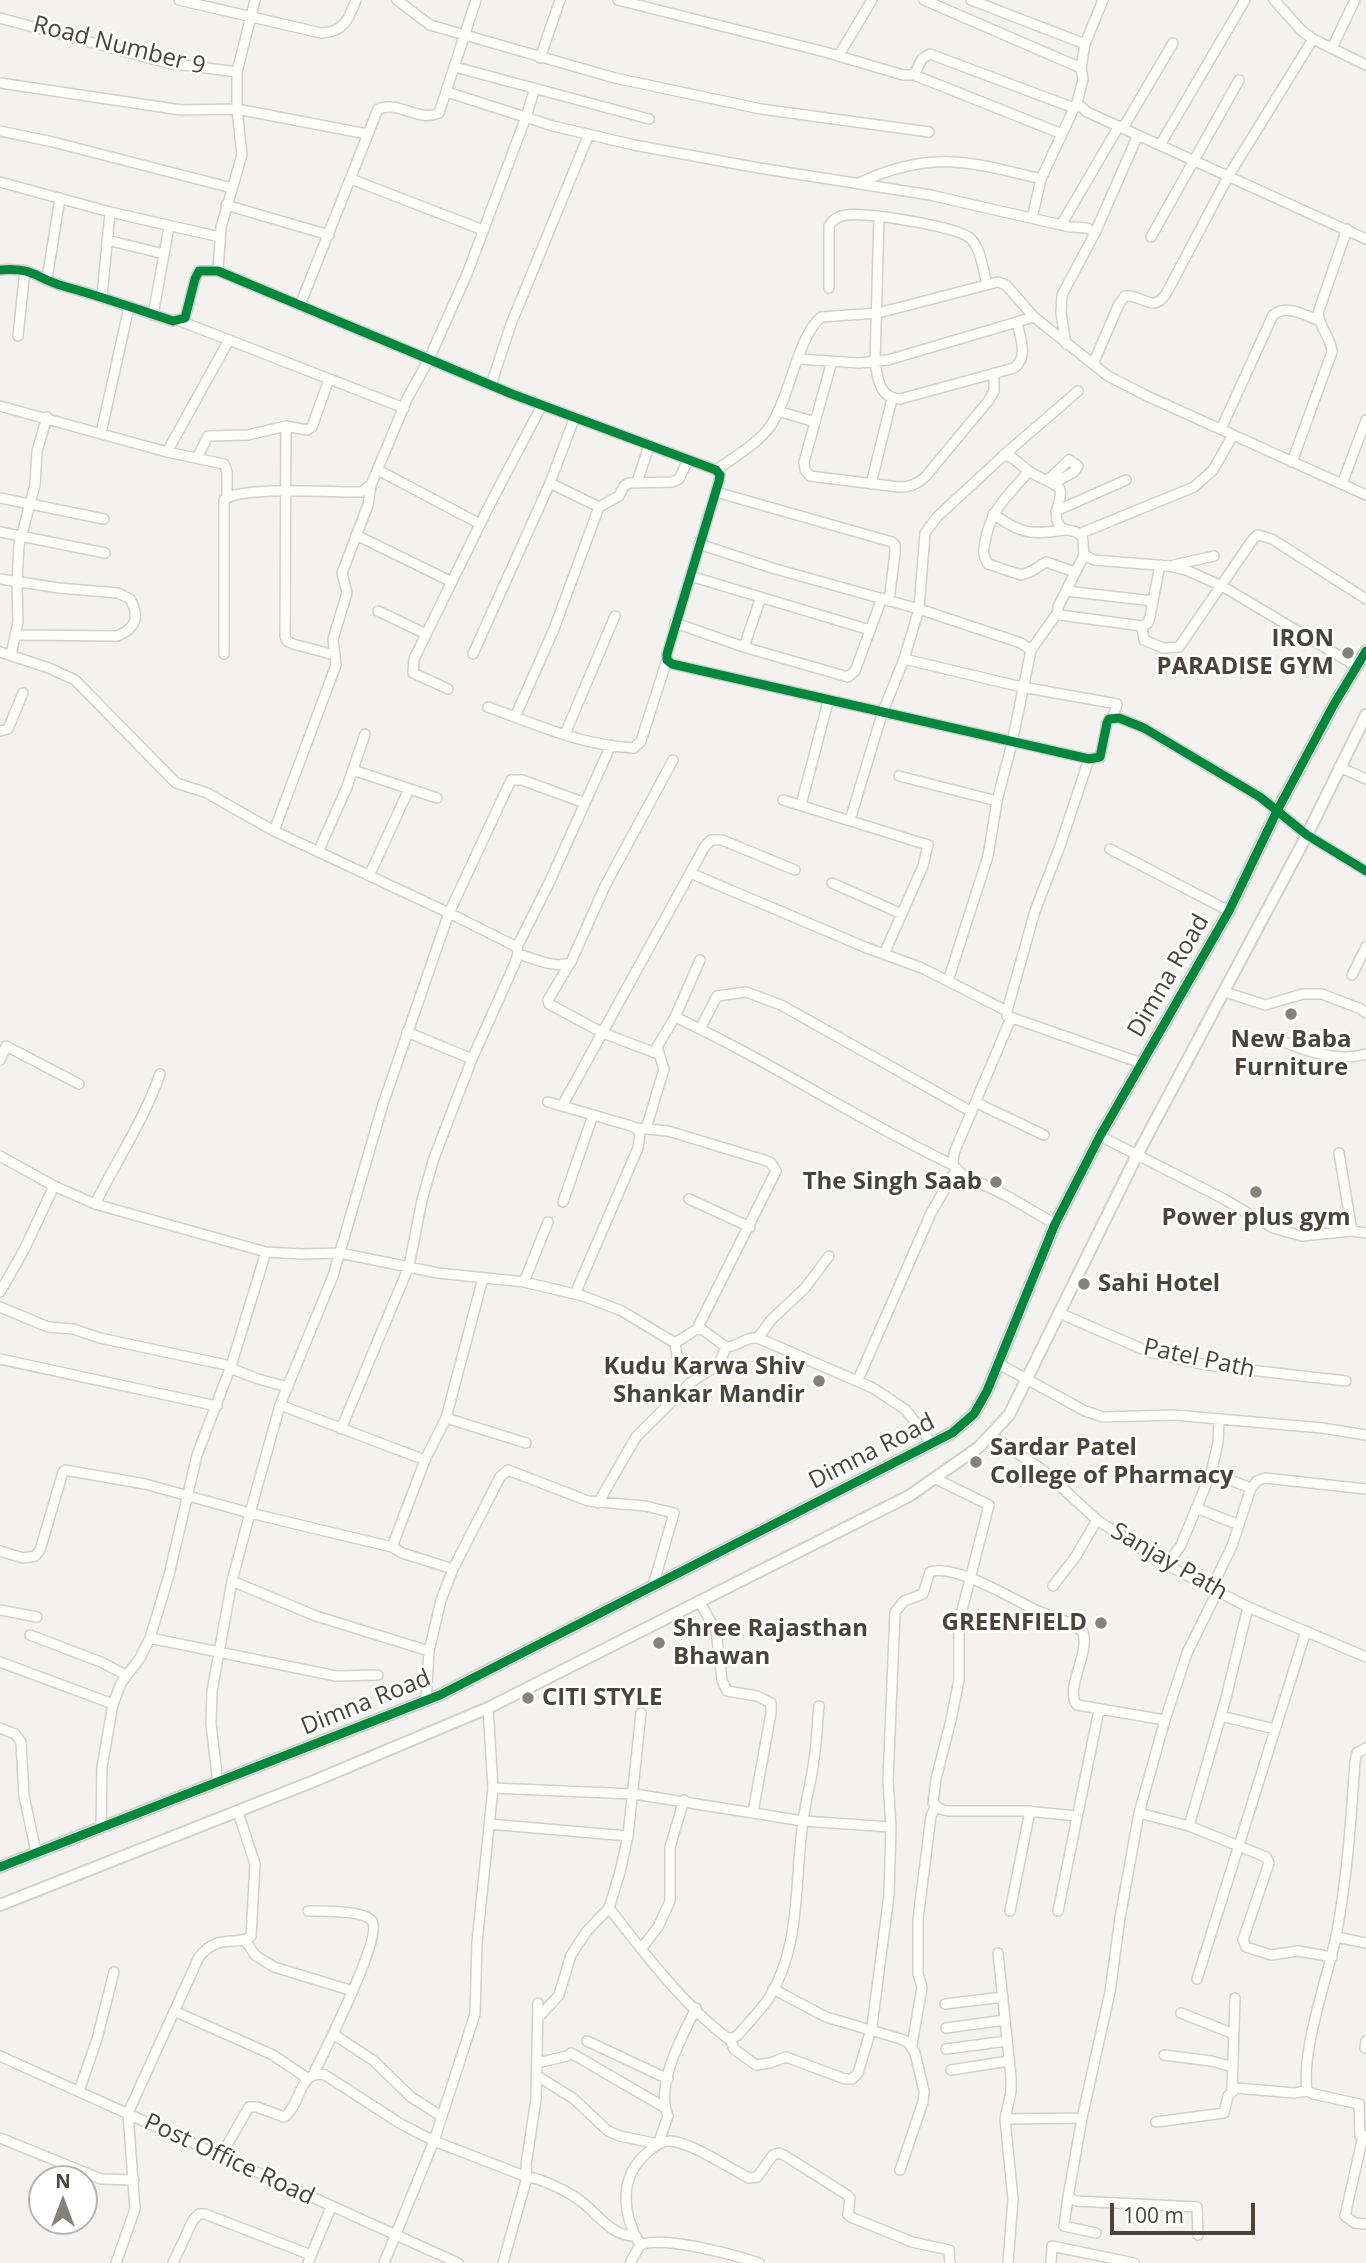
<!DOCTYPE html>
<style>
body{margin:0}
#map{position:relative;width:1366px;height:2263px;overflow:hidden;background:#f4f2ee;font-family:"Open Sans",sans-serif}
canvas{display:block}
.north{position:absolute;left:28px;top:2165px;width:70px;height:70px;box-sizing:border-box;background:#fff;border:2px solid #b7b4b0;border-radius:50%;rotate:0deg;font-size:19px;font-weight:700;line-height:28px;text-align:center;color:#4b4439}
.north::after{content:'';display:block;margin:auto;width:24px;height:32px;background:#868178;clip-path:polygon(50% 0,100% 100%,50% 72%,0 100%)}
.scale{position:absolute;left:1110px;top:2203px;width:145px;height:32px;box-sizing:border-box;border:4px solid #4b4439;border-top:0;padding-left:9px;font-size:21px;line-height:24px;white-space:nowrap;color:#4b4439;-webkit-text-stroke:5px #fff;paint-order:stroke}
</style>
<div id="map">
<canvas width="1366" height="2263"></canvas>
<div class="north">N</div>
<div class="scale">100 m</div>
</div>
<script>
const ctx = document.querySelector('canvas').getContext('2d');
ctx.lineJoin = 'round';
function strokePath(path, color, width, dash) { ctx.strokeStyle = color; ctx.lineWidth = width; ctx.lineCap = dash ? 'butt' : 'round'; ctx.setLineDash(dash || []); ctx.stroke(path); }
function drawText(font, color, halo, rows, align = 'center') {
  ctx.font = font + ' "Open Sans",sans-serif'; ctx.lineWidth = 5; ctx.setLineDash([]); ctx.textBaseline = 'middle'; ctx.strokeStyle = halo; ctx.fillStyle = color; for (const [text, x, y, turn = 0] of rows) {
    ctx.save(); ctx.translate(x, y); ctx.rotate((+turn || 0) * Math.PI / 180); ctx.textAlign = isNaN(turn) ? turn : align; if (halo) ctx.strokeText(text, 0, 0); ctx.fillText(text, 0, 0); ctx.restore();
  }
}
const minor = new Path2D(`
 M179 0 321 33C343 33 349 19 356 0
 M397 0 430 25 615 78 761 109 929 132
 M618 0 825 52 903 75H914L922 59 930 54 1074 108
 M924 0 1081 68 1083 79 1077 103 1087 112 1366 239
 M971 0 1085 44
 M1274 0 1302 31 1313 39 1366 65
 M0 18 168 63 237 72
 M1332 48 1355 0
 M839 55 872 0
 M540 58 560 0
 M455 67 649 119
 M1081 68 1085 44 1103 0
 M914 75 1062 134
 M0 83 181 110 237 109 367 134
 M447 92 553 126 634 145 759 168 930 195 1070 227 1087 228 1095 233 1138 135
 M1123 128 1173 43
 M0 131 53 142 232 188
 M1160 145 1245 0
 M351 179 483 230
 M0 182 110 212 220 237
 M859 183C929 150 969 161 1041 179
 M226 205 329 235
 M879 217 875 362C878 379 879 398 900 399L1014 368C1029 357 1020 338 1017 322
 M1032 218 1041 179 1076 104
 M1061 225 1119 126
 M1151 237 1239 80
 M107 240 164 254
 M0 270C34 267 35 278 63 286 100 296 136 309 173 321L185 318 195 279 199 271H218L512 394 716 470 720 475 719 481 667 654V660L672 664 1089 759 1100 757 1107 723 1109 719 1119 718 1144 728 1260 797 1307 835 1366 871
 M218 271 221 227 242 155 237 109V72L255 0
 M47 279 60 198
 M829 288V226C833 219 838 216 846 215 866 212 955 226 970 238 981 248 983 270 987 284
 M102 296 110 212
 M300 305 378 109C399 100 419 123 439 113L476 0
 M153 315 169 227
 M180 321 404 408
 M18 336 25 270
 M1066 344 1061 313 1062 295 1095 233
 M799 359 859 363 888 360 1034 317
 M832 361 804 462 805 470 810 476 899 487C911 487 917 484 926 476L989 400 994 391V373
 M1093 364 1119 304 1125 296C1143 294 1152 314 1166 294L1229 175 1313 39
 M491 385 511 324 589 134
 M0 406 167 452 224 464 227 472V497
 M778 411 815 422
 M286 426 285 636 287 641 293 644 335 655
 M1221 429 1273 315C1286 304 1304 315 1318 320
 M101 433 129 307
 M167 452 229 340
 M1004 455 1078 391
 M197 458 208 436 248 435 286 426 307 430 312 427 329 379
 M1292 462 1332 352C1331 337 1319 327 1318 313L1347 229
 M378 470 480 524
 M716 470C734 457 758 444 771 425 790 397 797 338 821 317L878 313 998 282 1006 285 1034 317 1108 376 1147 396 1366 495
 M1029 471C1007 497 991 508 985 542 983 551 983 556 988 564L1021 575 1032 571 1046 562 1075 572
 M1048 480 1069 460 1078 466 1074 472 1053 483
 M637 482 649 446
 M550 483 599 507
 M871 484 892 399
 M1342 484 1366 420
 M716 492 892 542 895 545V553L889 601
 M0 498 104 519
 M1056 511 1126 480
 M993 514C1023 534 1028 535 1064 530
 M0 532 105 553
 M1079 534 1194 487 1213 470 1233 435
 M356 535 452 582
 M699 544 772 568 919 609 1021 643 1031 650 1012 743 997 801 988 856 948 981
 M1084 555 1058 607V612L1060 615 1142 626 1148 623 1150 617 1160 565
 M1174 565 1214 556
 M690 576 870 630
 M0 579 59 588 118 593 130 599C140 616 136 629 117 636L17 635
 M1066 591 1153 601
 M378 611 426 634
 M675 623 747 648 848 677 855 671 882 598
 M1142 626 1144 640 1163 648 1179 647 1253 539 1258 535 1272 539 1366 599
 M744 647 761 597
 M1031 650 1058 612
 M0 652 49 668 75 680 176 783 207 793 274 831 449 913 383 1104 333 1276 280 1405 250 1513 392 1547 425 1460 446 1418 526 1443
 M224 654V500C240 485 335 493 361 492L371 485 407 399 429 359 467 274 526 117 535 88
 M473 654 550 483 574 419
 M11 655 18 622 17 583 19 545 35 485 37 451 47 417
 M904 659 1022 687 1117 704 1113 717
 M448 689 413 673 414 659 488 508 542 405
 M488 707C535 724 583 746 634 748L641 741 667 660
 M515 717 554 629 599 507 619 496 624 486 629 483 672 482 679 479 688 460
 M0 731 8 729 23 693
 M565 734 615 616
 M1089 759 1060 846 1035 911 1007 1011V1016L1141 1063
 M1339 767 1366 779
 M353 770 437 798
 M899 776 997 801
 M783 800 928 845 923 866 884 954
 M801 805 828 702
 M850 820 882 714 904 659 919 609 925 533 937 517 1004 455C1016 457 1023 469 1034 474 1043 480 1052 481 1060 489 1063 501 1052 511 1058 523 1063 534 1076 527 1082 537 1084 541 1083 550 1084 555L1094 560 1169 566 1186 570 1222 586 1356 666
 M274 831 336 665 333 639 347 593 342 573 368 505 371 485
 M1110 849 1229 911
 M318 852 347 787 365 734
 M690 873 867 948 922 968 1007 1011
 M369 876 409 789
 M832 883 902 914
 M517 947 550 881 611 745
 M518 954C533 958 557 970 571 962L605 886 673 760
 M570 963 548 1000 549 1004 603 1033 658 1054
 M1352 975 1366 947
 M1225 992 1265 1005 1303 994H1322L1361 1009 1366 1013
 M675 1017C770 1061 858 1120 953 1165
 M1011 1018 954 1153 953 1165 962 1174 1007 1196 1055 1224
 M700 1029 717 996 746 992 781 1005 972 1112
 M1282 1041C1308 1052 1338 1062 1366 1054
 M472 1059 515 963 518 954 517 947 449 913 511 780H522L585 803
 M0 1060 6 1046 79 1084
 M548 1102 628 1125 636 1128 640 1133 638 1148 575 1294
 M977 1103 1044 1135
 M562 1106 705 846 711 840H722L795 870
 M636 1128 668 1131 764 1160 771 1163 776 1171 697 1329
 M646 1129 664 1069 657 1047 675 1017 700 960
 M1100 1136 1224 1199 1273 1228 1302 1236 1352 1231 1366 1233
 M1339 1153 1352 1231
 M0 1156 54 1186 95 1204 266 1252 231 1366 197 1455 169 1575 150 1638 140 1658 121 1683 113 1704
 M689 1199 750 1227
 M563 1202 593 1115
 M95 1204C117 1160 144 1120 160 1074
 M266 1252 302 1254 340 1253 438 1273 524 1282 583 1296 622 1311 675 1343 697 1329 703 1330 726 1347C738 1347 746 1336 758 1338L873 1388 906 1410 932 1444
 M524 1282 548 1222
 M0 1292 24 1250 54 1186
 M0 1307 48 1327 73 1329 100 1338 231 1366
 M1059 1313 1149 1352 1206 1365 1346 1381
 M758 1338 771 1320 805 1288 829 1256
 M675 1343 677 1356 699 1376
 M0 1359 217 1406
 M999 1364 1085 1411 1103 1417 1174 1415 1322 1428 1366 1435
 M230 1368 258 1379 288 1387
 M858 1380 931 1213 956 1170
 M280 1405 425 1460
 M446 1418 483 1278
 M1219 1420 1218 1443 1211 1473 1251 1488
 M341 1429 409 1266 422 1200 434 1158 472 1059 407 1032
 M992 1436 1044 1471 1097 1520 1167 1565 1248 1607 1366 1657
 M934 1478 989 1505 959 1622V1680L951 1720 936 1779 933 1803 940 1809 948 1811H1026L1077 1816
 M598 1503 636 1437 690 1383 719 1364 726 1347
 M1196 1508 1239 1525
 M392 1547 402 1553 453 1569 441 1600 429 1651 426 1701
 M0 1551 23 1558 35 1556 40 1550 63 1472 65 1470 145 1484 250 1513 232 1581 212 1691 211 1724 218 1783
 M1167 1565 1181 1545 1211 1473
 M453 1569 500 1477 508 1470 588 1501 645 1506 674 1513 653 1586
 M232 1581 316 1616 429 1651
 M1053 1586 1076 1556 1097 1520
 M1211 1589 1232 1546 1251 1488 1257 1481 1265 1478 1366 1489
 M1217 1592 1187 1653 1165 1720 1139 1813 1189 1826 1266 1857 1269 1863 1243 1940 1246 1947 1271 1955 1298 1951 1332 1957
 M699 1601 716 1631 722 1680 727 1691 757 1696 771 1703V1713L753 1812
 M0 1610 37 1617
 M30 1635 101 1662 126 1675
 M150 1638 336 1676 378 1675
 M0 1662 113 1704 102 1767 101 1828
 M1221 1716 1275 1729
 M0 1728 15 1734 21 1742 24 1796 36 1852
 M1366 1748 1357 1753 1355 1761C1351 1821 1347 1879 1336 1937 1327 1979 1301 2051 1307 2091L1314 2094 1359 2104 1360 2135 1366 2136
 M493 1788 634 1794 803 1821 891 1827
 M1139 1813 1120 1918 1110 1992 1082 2118 1068 2197 1076 2201 1197 2207 1198 2235
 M489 1824 628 1836 641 1713
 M1189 1826 1226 1698 1248 1607
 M609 1908C645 1954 681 2002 727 2038H733L738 2035C748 2023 760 2011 769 1998 802 1944 794 1882 803 1822 805 1801 812 1780 814 1759 817 1742 817 1724 819 1706
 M308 1911C321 1911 364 1910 372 1921 383 1937 324 2052 314 2073
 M1010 1911 1030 1811
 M1058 1911 1099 1710
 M1336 1937 1366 1943
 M245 1940 255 1955 274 1967 353 1991
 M641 1949 658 1927 670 1901V1847L684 1800
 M998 1953 1011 2077V2092L1005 2119 1013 2199 1008 2263
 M1197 1979 1306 1631
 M773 1989 826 2017 901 2039 908 2042 915 2053 924 2091 923 2102 900 2170
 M538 2003 536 2099 526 2165 527 2177C541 2178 571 2193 582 2202 599 2215 612 2237 636 2236
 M945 2004 1003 1997
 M174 2011 273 2055 307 2078
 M1181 2013 1234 2034
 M538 2018 559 1995 571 1955 587 1931 609 1908 620 1872 628 1836
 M946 2028 1005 2020
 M333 2034 374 2061 411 2097 441 2116
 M730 2039 734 2049 756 2065 770 2063 786 2057 845 2079H852L858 2073 872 2026 889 1895 891 1827 888 1781 895 1612 904 1601 923 1594 930 1572C955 1563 1014 1600 1038 1611 1053 1617 1070 1621 1083 1632 1090 1655 1064 1689 1077 1705L1165 1720
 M587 2041 668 2079
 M912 2045 922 1987 918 1974V1919L931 1816 936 1806
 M1365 2048 1366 2041
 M946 2049 1007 2041
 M1164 2055 1211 2061 1233 2067
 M0 2056 458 2263
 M537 2063 567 2056 571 2053 664 2107
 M951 2070 1009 2061
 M536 2075 574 2099 608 2131 620 2136 658 2144 668 2116C655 2084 682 2037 696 2008
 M1232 2090 1235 1998
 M79 2091 97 2039 114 1972
 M1005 2119 1082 2118
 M1156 2122 1224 2113 1228 2096 1236 2088 1294 2093 1307 2091
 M1363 2136 1345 2216 1355 2223 1366 2224
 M0 2138 101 2179 134 2180
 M220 2157 249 2107H257L284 2117C302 2105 298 2069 325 2075L401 2124 434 2141 475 2014 477 1942 493 1788 488 1708
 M1068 2197 1064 2226 1096 2233
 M640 2245C623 2214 617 2178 648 2152 655 2146 662 2140 671 2141 692 2143 729 2168 749 2178L757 2177 773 2155 779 2153 784 2155 847 2195 850 2198 848 2215 853 2218 912 2242 949 2250 950 2263
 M116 2263 135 2209 128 2113 199 1957C219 1932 239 1947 251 1936L255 1864 238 1812
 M173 2263 193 2220 199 2214H205L311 2255
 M308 2263 331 2207
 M384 2263 434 2141 527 2177 503 2263
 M630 2263 640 2245C663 2235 734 2255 759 2263
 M1051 2263 1052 2246 1134 2263`);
const tertiary = new Path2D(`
 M0 1867 440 1695 952 1433 974 1414 987 1391 1055 1224 1100 1136 1229 911 1277 811 1333 706 1366 651
 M0 1905 314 1781 488 1708 909 1496 979 1447 1009 1415 1137 1155 1307 835 1366 715`);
const cycleway = new Path2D(`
 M0 270C34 267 35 278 63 286 100 296 136 309 173 321L185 318 195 279 199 271H218L512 394 716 470 720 475 719 481 667 654V660L672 664 1089 759 1100 757 1107 723 1109 719 1119 718 1144 728 1260 797 1307 835 1366 871
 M0 1867 440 1695 952 1433 974 1414 987 1391 1055 1224 1100 1136 1229 911 1277 811 1333 706 1366 651`);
const markers = [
 [1348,653,7,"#868178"],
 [1291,1014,7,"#868178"],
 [996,1182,7,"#868178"],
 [1256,1192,7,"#868178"],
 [1084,1284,7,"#868178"],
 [819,1381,7,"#868178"],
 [976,1462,7,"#868178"],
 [1101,1623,7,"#868178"],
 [659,1643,7,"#868178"],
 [528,1698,7,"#868178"]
];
const streetNames = [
 ["Road Number 9",119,46,14],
 ["Dimna Road",1169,976,-60],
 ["Patel Path",1199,1359,12],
 ["Dimna Road",872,1452,-27],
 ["Sanjay Path",1169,1562,30],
 ["Dimna Road",366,1703,-22],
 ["Post Office Road",229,2160,25]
];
const poiNames = [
 ["IRON",1334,639],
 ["PARADISE GYM",1334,667],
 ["New Baba",1291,1040,"center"],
 ["Furniture",1291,1068,"center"],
 ["The Singh Saab",982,1182],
 ["Power plus gym",1256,1218,"center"],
 ["Sahi Hotel",1098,1284,"left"],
 ["Kudu Karwa Shiv",805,1367],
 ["Shankar Mandir",805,1395],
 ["Sardar Patel",990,1448,"left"],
 ["College of Pharmacy",990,1476,"left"],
 ["GREENFIELD",1087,1623],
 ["Shree Rajasthan",673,1629,"left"],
 ["Bhawan",673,1657,"left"],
 ["CITI STYLE",542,1698,"left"]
];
strokePath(minor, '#d2d0cb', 12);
strokePath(tertiary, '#d2d0cb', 14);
strokePath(minor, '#fdfdfc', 9);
strokePath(tertiary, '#fdfdfc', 10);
strokePath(cycleway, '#00873e', 9);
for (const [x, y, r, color] of markers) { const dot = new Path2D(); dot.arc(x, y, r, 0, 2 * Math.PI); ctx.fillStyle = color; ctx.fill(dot); strokePath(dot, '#fff', 2.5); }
drawText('24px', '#4b4439', '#fff', streetNames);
drawText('bold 24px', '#4b4439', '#fff', poiNames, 'right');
</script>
